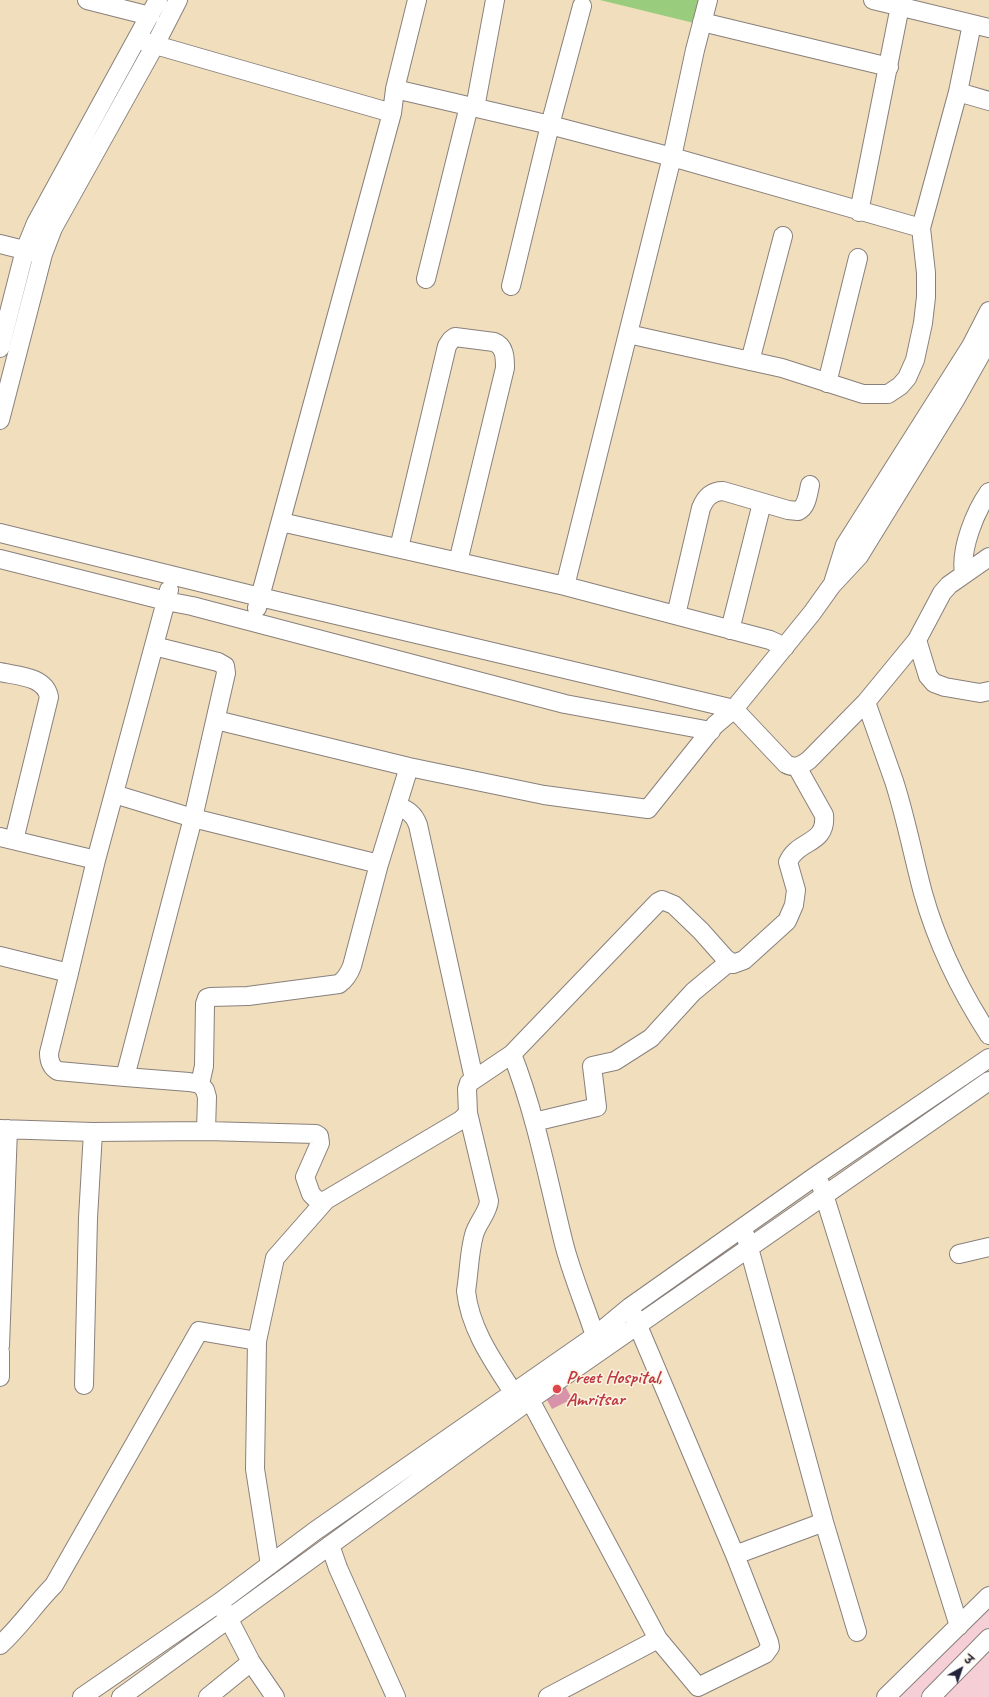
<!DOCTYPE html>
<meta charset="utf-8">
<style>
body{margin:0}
#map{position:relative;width:989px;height:1697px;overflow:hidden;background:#f0debd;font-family:Caveat,"Playpen Sans Deva",sans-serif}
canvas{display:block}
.north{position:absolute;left:941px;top:1649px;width:40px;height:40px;-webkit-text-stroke:3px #fcf5e5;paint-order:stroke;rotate:40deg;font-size:11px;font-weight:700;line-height:16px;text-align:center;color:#22223b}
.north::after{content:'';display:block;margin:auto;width:14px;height:18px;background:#22223b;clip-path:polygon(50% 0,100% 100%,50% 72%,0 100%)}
</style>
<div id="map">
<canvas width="989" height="1697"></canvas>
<div class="north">उ</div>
</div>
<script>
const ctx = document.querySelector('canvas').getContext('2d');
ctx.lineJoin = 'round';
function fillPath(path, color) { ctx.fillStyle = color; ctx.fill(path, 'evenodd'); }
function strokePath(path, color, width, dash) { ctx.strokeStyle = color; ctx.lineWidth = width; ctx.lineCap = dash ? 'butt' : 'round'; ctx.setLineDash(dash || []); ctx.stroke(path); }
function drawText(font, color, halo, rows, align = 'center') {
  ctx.font = font + ' Caveat,sans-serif'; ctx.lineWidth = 3; ctx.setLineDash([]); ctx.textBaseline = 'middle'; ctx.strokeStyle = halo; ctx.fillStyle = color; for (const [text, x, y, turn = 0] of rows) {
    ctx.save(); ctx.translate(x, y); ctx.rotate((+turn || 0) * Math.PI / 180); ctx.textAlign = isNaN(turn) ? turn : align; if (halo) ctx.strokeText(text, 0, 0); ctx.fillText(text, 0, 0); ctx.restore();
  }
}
const built = new Path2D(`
 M989 1584V1697H879Z`);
const green = new Path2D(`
 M600 0H700L694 23Z`);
const building = new Path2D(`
 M558 1373 572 1399 552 1409 538 1384Z`);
const minor = new Path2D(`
 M87 0 150 16
 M873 0 989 28
 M702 22 889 67
 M145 42 392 113
 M395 89 550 125 672 157 921 228
 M958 92 989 101
 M475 108 495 0
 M859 212 900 6
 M0 244 36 253
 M426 279 469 106
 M511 286 550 125 582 6
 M628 334 782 368 863 394H888L900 386 907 378 915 360 923 323 926 297V273L921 228 958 92 972 24
 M0 348 25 250 36 223 158 0
 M750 361 783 236
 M827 383 858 258
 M0 420 43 254 53 228 155 45 178 0
 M281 522 565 586 770 640 785 647
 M0 533 260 597 734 709 786 764C795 769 801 766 809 760L866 702
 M399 548 447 346 451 340 455 337 494 342C505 346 505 358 505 368L458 562
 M989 557 949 585 942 593 917 640 866 702C875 728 885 755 894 781 906 818 913 856 923 893 937 943 961 992 989 1035
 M0 559 166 601 192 606 565 704 711 731
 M964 573C960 549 975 512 989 492
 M834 580 845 545 971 346 989 311
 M565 586 672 157 695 50 708 0
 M257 608 392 113 395 89 417 0
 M676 615 701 508C705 498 712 491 723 491L788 510 798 511C807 507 808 494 810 485
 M730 630 762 503
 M917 640 928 676 934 683 945 687 980 693 989 691
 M0 672C17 676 45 676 49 697L14 840
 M216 720 409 767 544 795 648 809 715 725 734 709 812 613 832 585 859 556 955 400 989 340
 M114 794 193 818 379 864 409 767
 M397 806C408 810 414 814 418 825L474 1079
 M0 837 96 860
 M0 956 69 973 96 860 169 590
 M69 973 49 1053C49 1062 51 1067 58 1071L125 1077 193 818 226 673 225 666 218 662 154 646
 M200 1084 204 1066 205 1004 207 998 210 997 248 996 339 984C346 979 349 974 352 966L379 864
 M468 1113 489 1201C488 1213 477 1223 474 1235 469 1253 469 1273 466 1291 470 1329 493 1361 513 1392
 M534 1122 597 1107 592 1066 615 1061 651 1038 693 992 729 962
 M0 1129 93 1132 206 1131 207 1097 205 1090 200 1084 189 1082 125 1077
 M206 1131 316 1134 319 1136 320 1143 305 1177 311 1194 319 1202 326 1200 461 1120 468 1113 467 1089 469 1083 512 1054
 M821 1185 959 1626
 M746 1237 824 1522 857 1632
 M959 1254 989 1247
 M633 1314 735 1555 824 1522
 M595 1336C585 1305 572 1275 564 1244 548 1180 536 1115 512 1054L658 902 662 900 674 905 701 931 725 958 733 964 744 960 787 921 794 905 796 890 788 862C798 839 827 845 824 815L797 767
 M0 1346 8 1129
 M0 1352V1377
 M84 1385 88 1218 93 1132
 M530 1400 658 1639 548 1697
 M330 1545 338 1568 396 1697
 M270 1565 255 1469 257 1341 275 1258 326 1200
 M224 1610 251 1662 275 1697
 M658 1639 698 1687 765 1654 770 1647 769 1642 735 1555
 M0 1645C20 1627 35 1604 54 1585L199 1331 257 1341
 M82 1697 220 1602 315 1531 595 1336 630 1307 817 1175 989 1058
 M121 1697 530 1400 989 1081
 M208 1697 251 1662
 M886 1697 989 1596
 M931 1697 989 1638`);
const markers = [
 [557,1389,5,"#e0444e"]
];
const healthNames = [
 ["Preet Hospital,",566,1378],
 ["Amritsar",566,1400]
];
fillPath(built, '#f6cfd6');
fillPath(green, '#99cc7c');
fillPath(building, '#d893ab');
strokePath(minor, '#89807c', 20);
strokePath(minor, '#fff', 18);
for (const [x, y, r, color] of markers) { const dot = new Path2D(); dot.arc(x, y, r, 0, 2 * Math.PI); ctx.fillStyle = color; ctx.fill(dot); strokePath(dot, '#fcf5e5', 1.5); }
drawText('bold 19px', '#be3a42', '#fcf5e5', healthNames, 'left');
</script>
